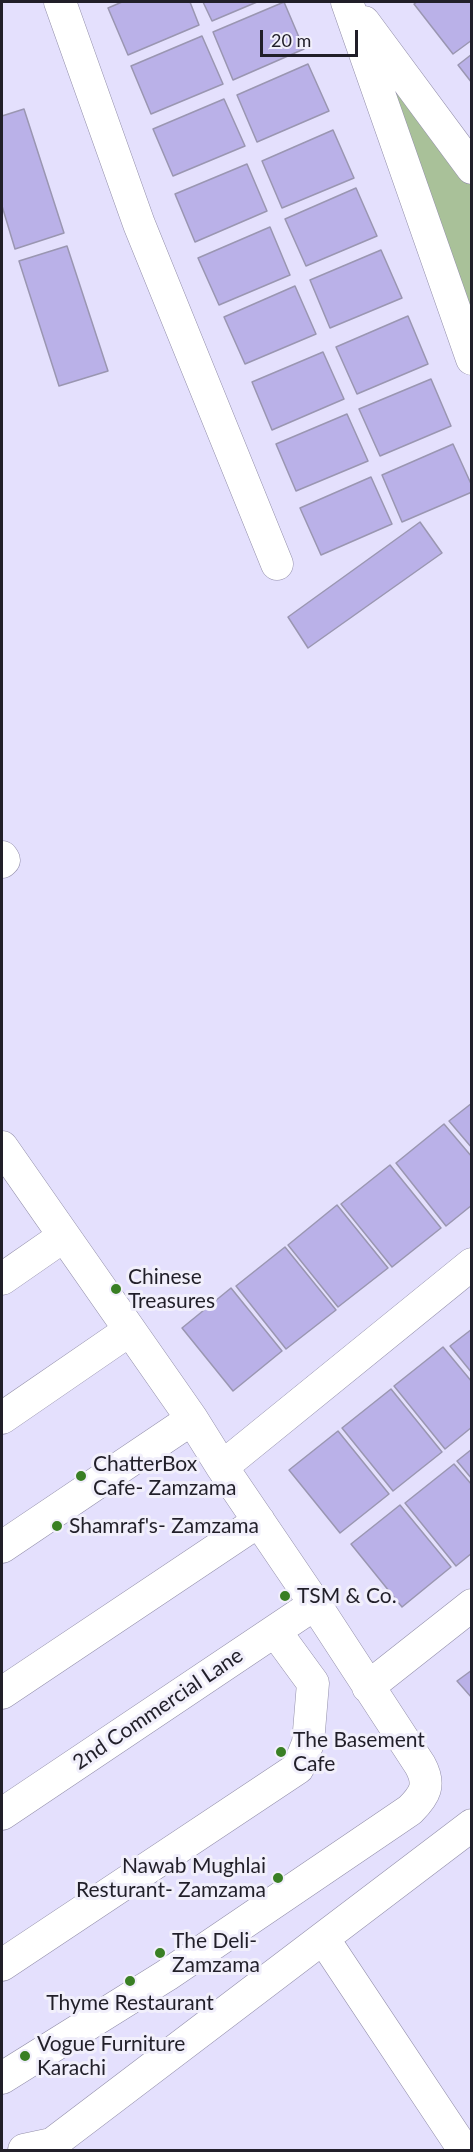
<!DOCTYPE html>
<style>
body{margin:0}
#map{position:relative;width:473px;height:2152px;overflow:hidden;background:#e4e0fd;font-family:Lato,sans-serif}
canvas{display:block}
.frame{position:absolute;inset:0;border:3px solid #211f29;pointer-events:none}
.scale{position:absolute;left:260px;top:30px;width:98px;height:27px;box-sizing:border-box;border:3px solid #211f29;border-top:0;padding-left:8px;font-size:18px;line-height:21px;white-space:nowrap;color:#211f29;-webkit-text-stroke:4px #f1effb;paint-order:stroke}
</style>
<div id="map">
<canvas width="473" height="2152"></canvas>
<div class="frame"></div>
<div class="scale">20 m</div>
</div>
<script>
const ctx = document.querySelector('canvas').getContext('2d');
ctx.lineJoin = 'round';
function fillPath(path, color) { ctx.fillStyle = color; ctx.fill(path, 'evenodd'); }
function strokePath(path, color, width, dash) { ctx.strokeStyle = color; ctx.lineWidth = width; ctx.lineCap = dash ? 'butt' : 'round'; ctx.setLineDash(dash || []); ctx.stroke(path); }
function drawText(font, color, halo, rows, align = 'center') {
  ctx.font = font + ' Lato,sans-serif'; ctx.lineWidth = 6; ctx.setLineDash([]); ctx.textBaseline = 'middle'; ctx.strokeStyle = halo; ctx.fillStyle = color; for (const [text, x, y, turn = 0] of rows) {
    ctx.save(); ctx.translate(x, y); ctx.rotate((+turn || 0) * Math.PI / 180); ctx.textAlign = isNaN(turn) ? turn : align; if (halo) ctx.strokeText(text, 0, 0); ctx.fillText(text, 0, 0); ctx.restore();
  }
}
const green = new Path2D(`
 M349 2 471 168V359Z`);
const building = new Path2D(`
 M122 2H190L199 25 128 55 108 8Z
 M203 2H257L212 21Z
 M284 2 304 49 233 80 213 32Z
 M417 2H472V40L453 54 414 4Z
 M202 36 223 84 151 114 131 66Z
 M472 54V83L458 65Z
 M308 64 329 111 257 142 237 95Z
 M224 99 245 146 173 176 153 129Z
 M24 109 64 233 15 249 2 206V116Z
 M333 130 354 178 282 208 262 161Z
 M247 164 267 211 195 242 175 194Z
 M356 188 377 236 306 266 285 219Z
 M270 227 290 275 219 305 198 258Z
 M67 246 108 371 59 386 19 261Z
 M381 250 402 298 330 328 310 280Z
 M295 286 316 334 245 364 224 317Z
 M408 316 428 364 357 394 336 347Z
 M323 352 344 399 272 430 252 382Z
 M431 379 451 426 380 456 359 409Z
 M347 414 368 461 296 491 276 444Z
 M453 444 472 486V492L402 522 382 475Z
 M371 477 392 524 321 555 300 508Z
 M420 522 442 553 308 648 288 617Z
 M472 1103V1148L449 1121Z
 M444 1124 472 1157V1205L446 1226 396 1163Z
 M390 1165 441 1228 392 1267 341 1204Z
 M337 1205 388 1268 338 1307 288 1245Z
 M285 1247 336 1310 286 1349 236 1286Z
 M231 1288 282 1351 233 1391 182 1328Z
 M472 1329V1373L450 1346Z
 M443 1347 472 1382V1427L445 1449 394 1386Z
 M391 1389 442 1452 393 1491 342 1428Z
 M338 1431 389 1494 340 1533 289 1470Z
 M472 1449V1479L457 1461Z
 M454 1464 472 1485V1553L456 1566 405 1503Z
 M400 1505 451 1567 402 1607 351 1544Z
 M472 1670V1698L457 1681Z`);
const minor = new Path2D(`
 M60 2 139 224 277 564
 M347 2 472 359
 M364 22 472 168
 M2 857 4 860 2 862
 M2 1147 192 1419 222 1467 315 1604 420 1765C431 1785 425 1795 410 1810L167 1975 2 2078
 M2 1279 64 1236
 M2 1418 130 1330
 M222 1467 472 1264
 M2 1547 192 1419
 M368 1687 472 1605
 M2 1693 259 1521
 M2 1814 315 1604
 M323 1938 464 2150
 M2 1965 298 1768 308 1743 313 1683 275 1631
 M24 2150 52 2144 472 1825`);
const markers = [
 [116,1289,6,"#397f24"],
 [81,1476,6,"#397f24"],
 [57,1526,6,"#397f24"],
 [285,1596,6,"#397f24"],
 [281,1752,6,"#397f24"],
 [278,1878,6,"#397f24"],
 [160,1953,6,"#397f24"],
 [130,1981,6,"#397f24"],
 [25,2056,6,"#397f24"]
];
const poiNames = [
 ["Chinese",128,1277],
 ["Treasures",128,1301],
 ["ChatterBox",93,1464],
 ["Cafe- Zamzama",93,1488],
 ["Shamraf's- Zamzama",69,1526],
 ["TSM & Co.",297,1596],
 ["The Basement",293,1740],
 ["Cafe",293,1764],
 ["Nawab Mughlai",266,1866,"right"],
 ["Resturant- Zamzama",266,1890,"right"],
 ["The Deli-",172,1941],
 ["Zamzama",172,1965],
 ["Thyme Restaurant",130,2003,"center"],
 ["Vogue Furniture",37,2044],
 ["Karachi",37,2068]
];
const streetNames = [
 ["2nd Commercial Lane",158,1709,-34]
];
fillPath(green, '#a9c199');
fillPath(building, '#bab1e8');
strokePath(building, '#9a96b1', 1.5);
strokePath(minor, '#938faa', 33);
strokePath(minor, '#fff', 32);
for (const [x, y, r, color] of markers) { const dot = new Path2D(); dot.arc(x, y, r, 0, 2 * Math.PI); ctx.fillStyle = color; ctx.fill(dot); strokePath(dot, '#f1effb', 2); }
drawText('21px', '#211f29', '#f1effb', poiNames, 'left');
drawText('21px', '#211f29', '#f1effb', streetNames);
</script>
